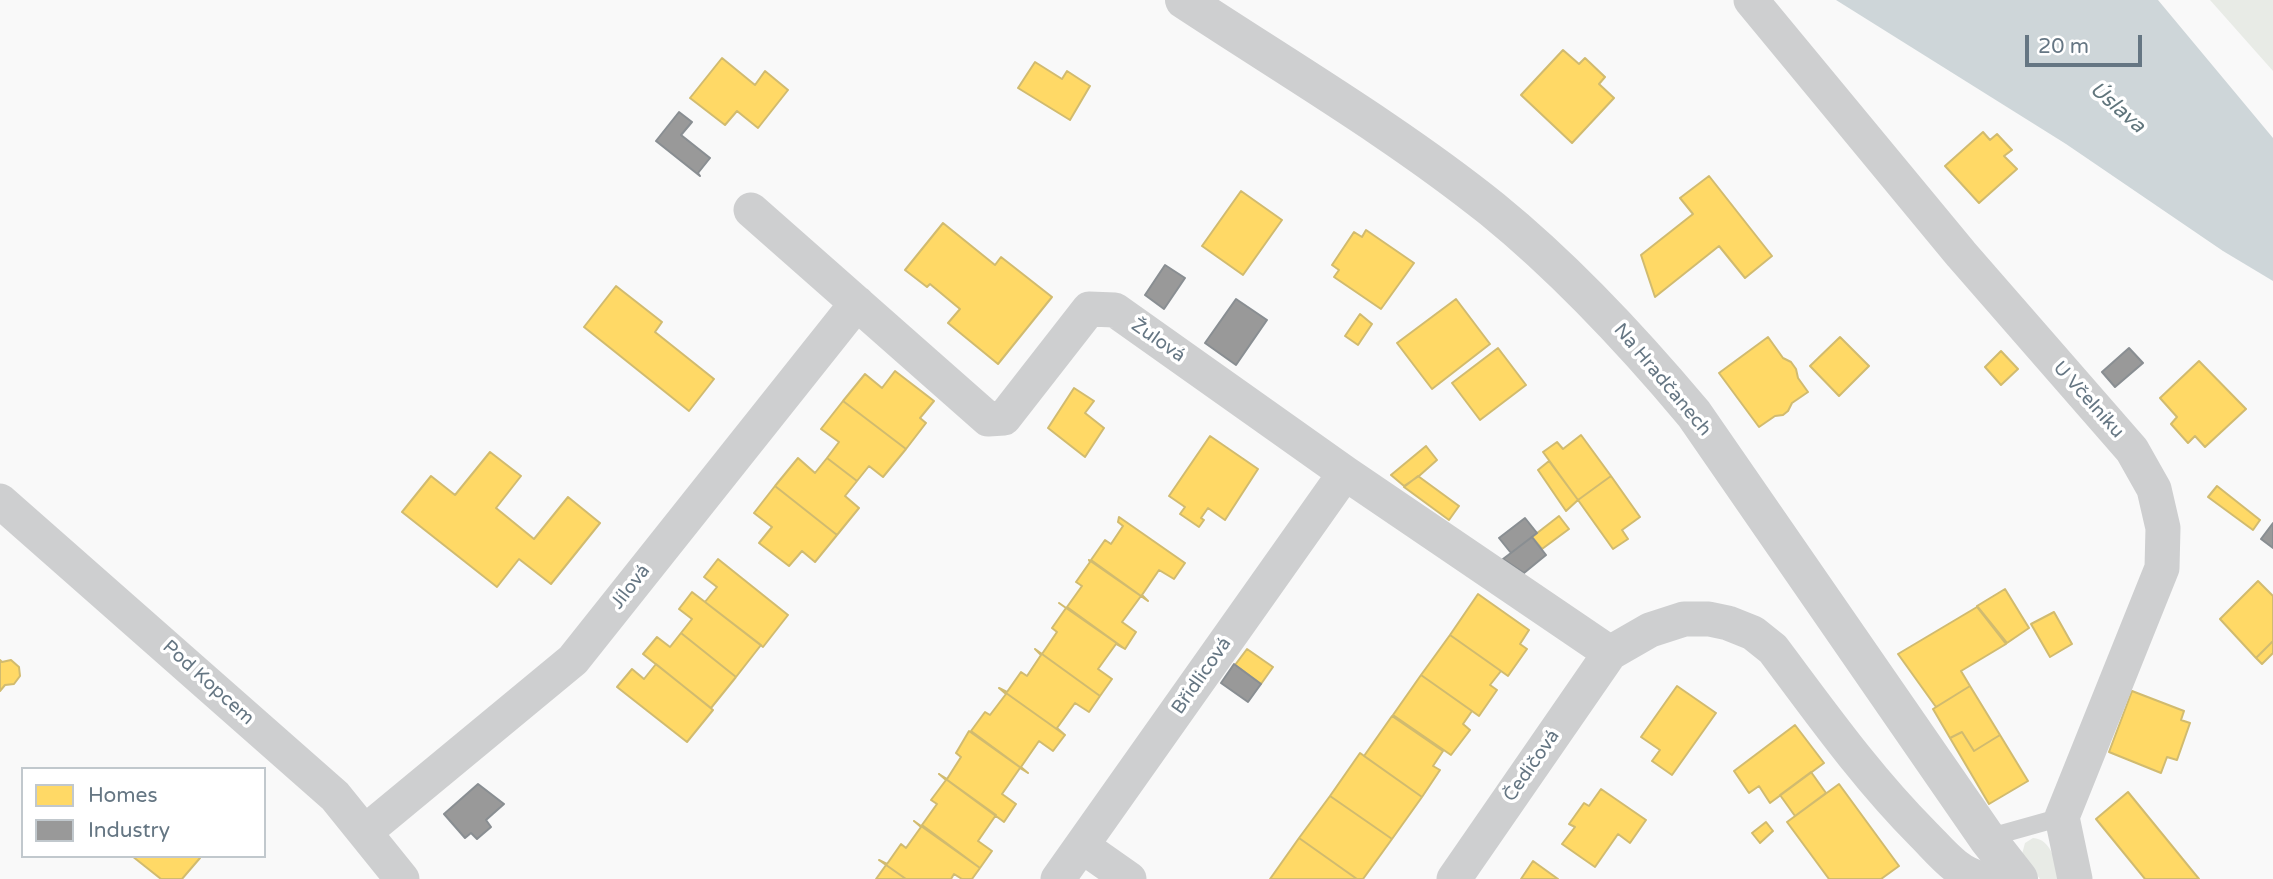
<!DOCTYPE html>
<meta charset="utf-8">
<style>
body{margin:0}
#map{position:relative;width:2273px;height:879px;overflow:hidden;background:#f9f9f9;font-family:"Varela Round",sans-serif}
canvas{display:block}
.legend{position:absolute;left:21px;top:767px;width:245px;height:91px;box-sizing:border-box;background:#fff;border:2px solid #c1c8cd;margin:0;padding:9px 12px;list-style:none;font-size:21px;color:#657683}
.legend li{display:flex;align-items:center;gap:14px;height:35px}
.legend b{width:35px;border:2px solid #c1c8cd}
.scale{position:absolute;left:2025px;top:35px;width:117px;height:32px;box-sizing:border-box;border:4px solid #657683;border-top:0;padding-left:9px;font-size:21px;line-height:24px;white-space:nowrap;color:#657683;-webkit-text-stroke:5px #fff;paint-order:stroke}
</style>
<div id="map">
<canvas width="2273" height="879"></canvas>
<ul class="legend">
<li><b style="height:19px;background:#ffd966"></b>Homes</li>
<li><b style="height:19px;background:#999"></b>Industry</li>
</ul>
<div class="scale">20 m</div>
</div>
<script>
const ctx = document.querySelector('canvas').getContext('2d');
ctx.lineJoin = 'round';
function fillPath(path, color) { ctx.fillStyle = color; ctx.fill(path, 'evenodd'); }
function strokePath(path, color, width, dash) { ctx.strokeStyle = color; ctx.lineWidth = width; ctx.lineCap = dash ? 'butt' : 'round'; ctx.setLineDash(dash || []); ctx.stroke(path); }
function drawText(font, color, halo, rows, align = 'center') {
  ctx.font = font + ' "Varela Round",sans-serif'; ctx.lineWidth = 7; ctx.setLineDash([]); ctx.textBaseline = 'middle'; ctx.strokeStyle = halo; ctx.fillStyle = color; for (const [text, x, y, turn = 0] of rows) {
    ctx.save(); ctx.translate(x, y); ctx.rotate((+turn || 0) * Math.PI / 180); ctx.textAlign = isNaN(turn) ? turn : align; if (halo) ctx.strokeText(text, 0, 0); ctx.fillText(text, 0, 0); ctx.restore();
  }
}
const green = new Path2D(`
 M2210 0H2273V71Z
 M2033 838C2052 839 2056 864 2060 879H2040L2022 854 2025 843Z`);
const water = new Path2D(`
 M1836 0H2158L2273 138V281L2223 251 2066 144Z`);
const homes = new Path2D(`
 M1563 50 1579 64 1585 58 1605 77 1599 84 1614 98 1572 143 1521 95Z
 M722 58 755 85 765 71 788 90 758 128 737 111 725 125 690 98Z
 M1035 62 1062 79 1067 71 1090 86 1070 120 1018 88Z
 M1983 132 1990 140 1997 134 2012 150 2004 156 2017 169 1979 203 1945 166Z
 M1709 176 1772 256 1745 278 1719 246 1655 297 1641 255 1693 214 1680 198Z
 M1241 191 1282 220 1243 275 1202 246Z
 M943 223 995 265 1001 257 1052 297 998 364 948 323 960 309 930 284 927 287 905 270Z
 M1366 230 1414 263 1381 309 1334 277 1339 270 1332 265 1354 232 1362 237Z
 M616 286 662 322 655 332 714 379 689 411 584 327Z
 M1456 299 1490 344 1432 389 1397 343Z
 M1360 314 1372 324 1358 345 1345 336Z
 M1768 337 1783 358 1791 362 1796 369 1798 378 1808 392 1792 403 1788 411 1783 415 1775 416 1759 427 1719 373Z
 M1840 337 1869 366 1839 396 1810 366Z
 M1498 348 1526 385 1480 420 1452 383Z
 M2001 351 2018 369 2001 385 1985 367Z
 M2199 361 2246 409 2205 447 2195 436 2188 443 2171 424 2177 417 2160 398Z
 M895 371 934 401 920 418 926 423 906 449 843 401 865 374 882 388Z
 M1074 388 1094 401 1085 413 1104 428 1085 457 1048 428Z
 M843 401 906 449 883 477 869 466 857 481 827 458 839 442 821 429Z
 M1581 435 1611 476 1578 500 1543 452 1557 442 1563 449Z
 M1210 436 1258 469 1225 520 1208 508 1201 518 1204 520 1199 527 1180 514 1185 507 1169 496Z
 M1426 446 1437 460 1419 476 1404 486 1391 475Z
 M490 452 521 476 496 508 534 539 568 497 600 523 551 584 519 559 497 587 402 512 431 476 455 495Z
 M798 458 815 473 827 458 857 481 845 496 859 508 837 535 775 486Z
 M1549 461 1578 500 1566 511 1538 470Z
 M1418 476 1459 506 1449 520 1404 487Z
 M1611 476 1640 517 1622 530 1628 539 1613 549 1578 500Z
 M775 486 837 535 815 562 802 551 789 566 759 543 772 527 754 513Z
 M2217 486 2260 520 2253 530 2208 497Z
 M1559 516 1569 529 1542 549 1532 537Z
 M1119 517 1185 563 1174 579 1159 570 1142 595 1148 601 1091 560 1105 540 1111 544 1123 526 1118 522Z
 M718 559 788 615 763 647 705 602 717 587 704 577Z
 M1089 560 1148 601 1141 596 1122 622 1136 632 1125 649 1067 607 1082 586 1076 582 1090 562Z
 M2258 581 2273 596V641L2256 658 2220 619Z
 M2005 589 2029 628 2007 643 1977 606Z
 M692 592 761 645 736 677 681 633 692 619 679 609Z
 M1478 594 1529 630 1520 644 1527 649 1508 676 1450 635Z
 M1059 603 1125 649 1116 644 1098 669 1112 679 1100 696 1042 654 1057 632 1052 628 1066 608Z
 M1977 607 2006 644 1961 671 1970 686 1936 707 1898 654Z
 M2054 612 2072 644 2050 657 2031 624Z
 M681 633 736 677 711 708 643 654 657 637 670 647Z
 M1450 635 1501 671 1490 685 1497 690 1479 716 1421 675Z
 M2273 641V653L2262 664 2256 658Z
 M1035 649 1100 696 1089 712 1075 703 1057 728 1065 735 999 688 1007 692 1021 672 1027 676 1041 655Z
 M1247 649 1273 667 1261 684 1235 665Z
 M0 660 2 662 11 660 19 667 20 676 14 684 5 685 0 691Z
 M656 664 713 710 687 742 617 687 632 669 644 679Z
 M1421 675 1472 711 1463 724 1470 730 1451 755 1393 715Z
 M1677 686 1716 713 1672 775 1652 761 1660 750 1641 737Z
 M1970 686 2000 735 1974 751 1962 732 1950 738 1933 709Z
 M999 688 1065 735 1053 751 1039 741 1021 767 1028 773 971 731 985 712 990 715 1006 694Z
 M2132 691 2184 711 2181 720 2190 723 2177 760 2167 757 2161 773 2109 752Z
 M1392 716 1443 751 1433 766 1440 770 1422 797 1364 756Z
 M1795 725 1824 763 1770 803 1759 786 1749 793 1734 771Z
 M969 731 1028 773 1020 768 1002 794 1016 804 1004 822 939 774 947 779 961 757 956 753Z
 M1962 732 1974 751 2000 735 2028 781 1989 804 1950 738Z
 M1360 753 1422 797 1392 839 1330 796Z
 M1811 772 1826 793 1795 816 1780 795Z
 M939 774 996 815 978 841 992 851 980 868 922 825 937 804 931 800 946 780Z
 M1839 784 1899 866 1881 879H1829L1787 822Z
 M1601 789 1646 820 1630 843 1618 834 1595 867 1562 844 1575 827 1569 824 1584 803 1589 806Z
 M2128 792 2199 879H2145L2096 819Z
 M1330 796 1392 839 1363 879H1357L1299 838Z
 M914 821 980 868 972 879H962L954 874 951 879H906L879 860 887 864 901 844 906 848 921 827Z
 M1766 822 1773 831 1760 843 1752 833Z
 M1299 838 1357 879H1270Z
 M132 856H197L200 858 182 879H161Z
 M879 860 906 879H876L886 865Z
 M1533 861 1558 879H1521Z`);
const industry = new Path2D(`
 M679 112 692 122 681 135 710 158 698 173 700 176 656 141Z
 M1165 265 1185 278 1164 309 1145 295Z
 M1236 299 1267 320 1236 365 1205 343Z
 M2129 348 2143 363 2115 387 2102 372Z
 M1525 518 1537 533 1511 553 1499 538Z
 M2273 523V548L2261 539Z
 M1532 537 1546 555 1524 573 1503 559Z
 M1234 664 1261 684 1248 702 1221 683Z
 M478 784 504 804 486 820 491 827 477 839 471 833 465 838 444 814Z`);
const service = new Path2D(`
 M1987 838 2062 817`);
const minor = new Path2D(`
 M1751 0 1961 254 2132 450 2154 489 2163 528 2162 568 2062 817 2075 879
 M751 210 988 419 1004 418 1089 309 1115 310 1345 473 1610 653
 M0 501 335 796 402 879
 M365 832 573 660 857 303
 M1082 846 1129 879
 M1058 879 1345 473
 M1454 879 1610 653 1650 630 1684 619H1709L1728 623 1753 633 1773 649C1821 713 1867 778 1923 834 1941 852 1957 874 1983 879`);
const tertiary = new Path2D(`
 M1184 0C1287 68 1396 132 1492 209 1567 270 1632 340 1694 414L1987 838 2019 879`);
const streetNames = [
 ["Žulová",1158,341,35],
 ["Na Hradčanech",1662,380,50],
 ["U Včelníku",2088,400,48],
 ["Jílová",631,587,-52],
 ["Břidlicová",1202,676,-55],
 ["Pod Kopcem",208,683,42],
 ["Čedičová",1532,766,-55]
];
const waterNames = [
 ["Úslava",2117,108,41]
];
fillPath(green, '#e8ebe6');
fillPath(water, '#ced6d9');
fillPath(homes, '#ffd966');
strokePath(homes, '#d1bb6f', 2);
fillPath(industry, '#999');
strokePath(industry, '#898e92', 2);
strokePath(service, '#cecfd0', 18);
strokePath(minor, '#cecfd0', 35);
strokePath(tertiary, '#cecfd0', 38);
drawText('19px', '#657683', '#fff', streetNames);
drawText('italic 21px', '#60757c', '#fff', waterNames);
</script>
